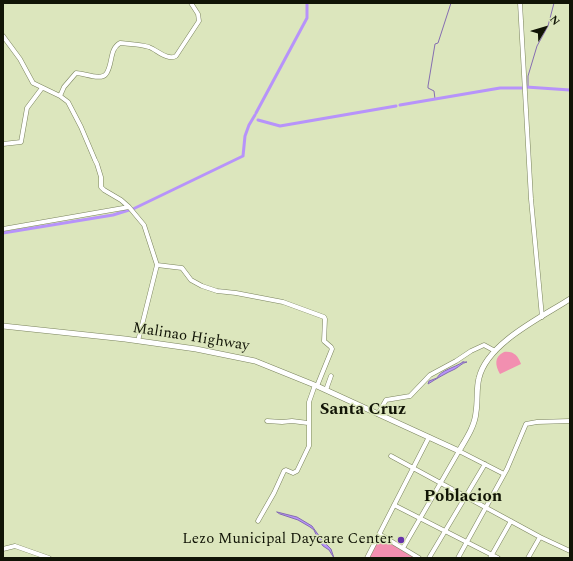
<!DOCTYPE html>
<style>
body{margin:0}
#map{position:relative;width:573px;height:561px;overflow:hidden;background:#dce6bd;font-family:Spectral,serif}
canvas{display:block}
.frame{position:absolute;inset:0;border:4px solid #111406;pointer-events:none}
.north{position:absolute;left:525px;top:8px;width:40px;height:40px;-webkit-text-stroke:3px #dce6bd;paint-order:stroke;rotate:52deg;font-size:11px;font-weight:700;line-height:16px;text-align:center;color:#111406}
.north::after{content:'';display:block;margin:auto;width:14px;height:18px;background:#111406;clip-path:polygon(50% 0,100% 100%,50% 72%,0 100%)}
</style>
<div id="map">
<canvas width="573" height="561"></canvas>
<div class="frame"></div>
<div class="north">N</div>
</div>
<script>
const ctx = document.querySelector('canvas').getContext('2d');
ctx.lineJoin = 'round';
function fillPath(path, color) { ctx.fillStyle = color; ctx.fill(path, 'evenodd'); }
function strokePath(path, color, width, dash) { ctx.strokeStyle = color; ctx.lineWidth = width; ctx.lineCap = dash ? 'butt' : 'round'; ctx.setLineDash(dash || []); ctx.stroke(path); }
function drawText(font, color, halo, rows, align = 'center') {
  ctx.font = font + ' Spectral,serif'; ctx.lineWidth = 3; ctx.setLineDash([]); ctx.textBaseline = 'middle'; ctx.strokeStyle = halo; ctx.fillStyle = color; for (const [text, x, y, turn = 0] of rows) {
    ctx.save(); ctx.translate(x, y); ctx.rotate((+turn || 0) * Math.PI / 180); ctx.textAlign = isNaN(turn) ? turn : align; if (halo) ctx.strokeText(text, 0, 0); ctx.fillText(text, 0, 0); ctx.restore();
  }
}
const green = new Path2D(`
 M504 352C514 351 518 356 521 364L500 374C495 365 494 357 504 352Z
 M380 536 415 558H369Z`);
const water = new Path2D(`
 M463 362H467C462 363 460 366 455 369 446 373 436 379 428 384L429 381 437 378C441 370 454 368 463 362Z
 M277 512 297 517 312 526 322 540 331 549 334 558 329 550 323 546 319 541 314 530 310 527 298 520 280 514Z`);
const stream = new Path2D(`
 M528 87V76L537 46 548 26 554 3
 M435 99 434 91 428 88V86L435 44 438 43 451 3`);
const canal = new Path2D(`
 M526 87 570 90
 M400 105 500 88H522
 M256 113 307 18V3
 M258 120 280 126 396 106
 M133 209 243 156 245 136 249 125 255 115
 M3 233 113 215 129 210`);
const minor = new Path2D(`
 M520 3 531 199 542 317
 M3 36 20 59 33 83 60 96 68 102 81 127 95 160 97 164 101 177V187L104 190 121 200 129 207 144 225 157 265 138 341
 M60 96 64 87 76 73C84 73 101 81 106 74 113 65 109 49 120 43 129 44 140 44 149 47 157 50 168 61 176 56L199 21 198 14 191 3
 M3 144 21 142 27 108 42 88
 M3 229 129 207
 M157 265 182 268 191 280 202 286 217 291 236 293 283 302 324 317 325 319 324 341 331 347 332 349 317 386
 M326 390 331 376
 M378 414 386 400 410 396 430 375 456 361 471 351 484 345 495 351
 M267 421 282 422 292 421 308 423
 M391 456 540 537 570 551
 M394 505 498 558
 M258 521 274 493 284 471 286 470 293 473 297 471 309 446V402L315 385
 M379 534 419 558
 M403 548 459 451 504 474
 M3 549 15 546 49 558
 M367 558 429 437
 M429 558 485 464
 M458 558 507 469 526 424 537 422 570 421
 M490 558 511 521
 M528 558 540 537`);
const major = new Path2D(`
 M3 326 125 339 196 349 255 361 317 386 459 451C466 439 475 426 476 412 478 401 476 389 479 378 487 343 542 317 570 299`);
const markers = [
 [401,540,4,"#6632a9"]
];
const streetNames = [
 ["Malinao Highway",191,338,9]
];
const poiNames = [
 ["Lezo Municipal Daycare Center",393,540]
];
const quarterNames = [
 ["Santa Cruz",363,411],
 ["Poblacion",463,498]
];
fillPath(green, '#f28fb0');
fillPath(water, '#b793fa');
strokePath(water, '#856db1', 1);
strokePath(stream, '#856db1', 1);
strokePath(canal, '#b793fa', 3);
strokePath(minor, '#7a835d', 5);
strokePath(major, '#7a835d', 6);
strokePath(minor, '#fff', 4);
strokePath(major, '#fff', 5);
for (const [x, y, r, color] of markers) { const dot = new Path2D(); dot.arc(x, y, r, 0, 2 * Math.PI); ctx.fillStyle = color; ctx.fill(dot); strokePath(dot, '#dce6bd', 1.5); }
drawText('15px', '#111406', '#dce6bd', streetNames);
drawText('15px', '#111406', '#dce6bd', poiNames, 'right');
drawText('bold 17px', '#111406', '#dce6bd', quarterNames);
</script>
